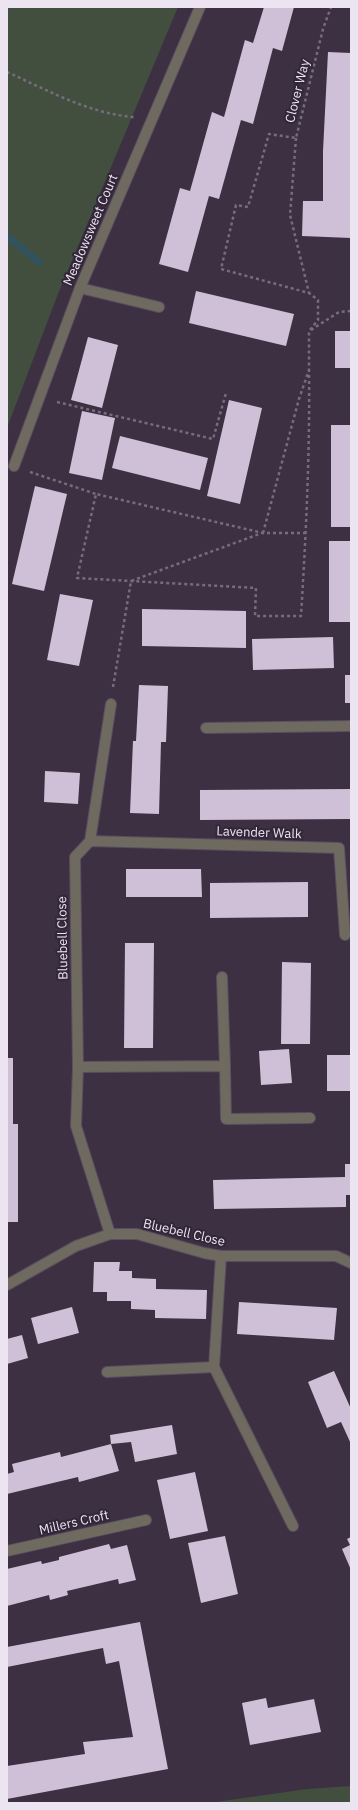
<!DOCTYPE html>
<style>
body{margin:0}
#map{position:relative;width:358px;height:1810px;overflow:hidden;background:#3d3043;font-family:"IBM Plex Sans",sans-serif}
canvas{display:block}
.frame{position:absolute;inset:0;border:8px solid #ece4f0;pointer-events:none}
</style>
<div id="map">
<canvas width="358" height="1810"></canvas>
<div class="frame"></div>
</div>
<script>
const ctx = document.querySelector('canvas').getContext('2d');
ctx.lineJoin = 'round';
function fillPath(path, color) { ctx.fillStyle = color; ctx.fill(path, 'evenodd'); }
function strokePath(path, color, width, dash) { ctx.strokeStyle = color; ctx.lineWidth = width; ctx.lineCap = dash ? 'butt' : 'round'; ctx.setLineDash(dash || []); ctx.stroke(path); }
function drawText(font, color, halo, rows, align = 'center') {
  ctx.font = font + ' "IBM Plex Sans",sans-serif'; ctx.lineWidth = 4; ctx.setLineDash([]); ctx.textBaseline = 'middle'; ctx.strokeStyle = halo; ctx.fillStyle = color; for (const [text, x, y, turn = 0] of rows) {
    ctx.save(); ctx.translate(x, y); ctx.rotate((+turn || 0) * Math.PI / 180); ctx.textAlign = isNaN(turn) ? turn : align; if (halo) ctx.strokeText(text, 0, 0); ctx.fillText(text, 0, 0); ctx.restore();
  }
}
const green = new Path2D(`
 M7 7H178L58 294 7 428Z
 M351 1786V1803H209L307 1789Z`);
const stream = new Path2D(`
 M7 236 39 262`);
const building = new Path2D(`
 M264 7H294L282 51 273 48 253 124 241 120 219 199 209 196 188 272 159 264 180 188 190 191 212 112 224 117 245 40 253 43Z
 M328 52 351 53V238L302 236 303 201H323V151Z
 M196 291 294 314 286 346 189 323Z
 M335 331H351V368H335Z
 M88 337 118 345 102 408 71 400Z
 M229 400 262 408 240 504 207 496Z
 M82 411 115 418 102 480 69 473Z
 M331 425H351V527H331Z
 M120 436 208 458 200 490 112 468Z
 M35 486 67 494 44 591 12 584Z
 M329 541H351V622H329Z
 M60 594 93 600 79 666 47 660Z
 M142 609 246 611V648L142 646Z
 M333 637 334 668 253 670 252 639Z
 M345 675H351V703H345Z
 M139 685 168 686 166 742H161L159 814 130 813 133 741H136Z
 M45 771 80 773 78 804 44 802Z
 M351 789V819L200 820V790Z
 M126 869H201L202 897H126Z
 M308 882V917L210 918V883Z
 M125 943H154L153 1048H124Z
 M282 962 311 963 310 1044H281Z
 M7 993H8V1058H13V1124H18V1222H7Z
 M289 1049 292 1083 261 1085 259 1051Z
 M327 1055H351V1091H327Z
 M345 1164H351V1195H346V1207L214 1209 213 1180 345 1177Z
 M94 1262H120L119 1271H132V1278L156 1279V1289L207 1290 206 1319 155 1318V1310L131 1309V1301H107V1292H93Z
 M239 1302 337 1308 334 1340 237 1334Z
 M72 1307 79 1333 38 1344 31 1318Z
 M22 1335 28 1358 7 1364V1339Z
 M334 1371 351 1409V1444L341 1422 327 1428 308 1382Z
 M172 1425 177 1454 135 1462 131 1442 111 1444 110 1435Z
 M111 1444 119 1471 79 1482 78 1477 7 1494V1474L14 1472 12 1464 60 1452 61 1457Z
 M195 1472 208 1531 170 1539 157 1480Z
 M225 1536 238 1594 201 1603 188 1543Z
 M351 1537V1570L342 1549 350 1545 347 1539Z
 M109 1544 111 1549 127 1545 136 1580 119 1584 118 1579 67 1591 68 1595 50 1600 49 1595 7 1606V1569L41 1561 42 1564 59 1560V1557Z
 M140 1622 168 1769 7 1799V1766L85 1754 83 1742 133 1737 119 1661 106 1664 103 1648 7 1667V1647Z
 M266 1698 268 1708 314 1699 321 1732 250 1745 242 1703Z`);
const path = new Path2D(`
 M7 72C47 90 90 114 134 117
 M296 138 290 215 309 293
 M311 330 339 312 351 311
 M57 402 213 439 226 393
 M30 472 96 494
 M263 533 299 399 309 370V331L318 320V300L309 293 221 269 236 205 248 207 269 134 296 138 323 29 331 7
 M306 533H263L96 494 77 578 256 588 255 616H301C306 534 310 452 309 370
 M113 687 131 581 262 533`);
const service = new Path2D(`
 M80 288 159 307
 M221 1256 214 1367 293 1526
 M107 1372 214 1367`);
const minor = new Path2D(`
 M14 466 80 288 200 7
 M111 704 90 841 75 857 78 1067 76 1126 110 1234H137L204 1253 221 1256H336L351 1263
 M206 728 351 726
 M90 841 339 848 345 935
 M222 977 225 1066
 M78 1067 225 1066 226 1119 310 1118
 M7 1285 76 1246 110 1234
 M7 1551 146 1520`);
const streetNames = [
 ["Clover Way",298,91,-76],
 ["Meadowsweet Court",91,230,-67],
 ["Lavender Walk",259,833,2],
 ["Bluebell Close",63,938,-91],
 ["Bluebell Close",184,1233,13],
 ["Millers Croft",74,1523,-13]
];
fillPath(green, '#424e3e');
strokePath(stream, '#33535c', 8);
fillPath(building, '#cfc0d7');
strokePath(service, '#594d5f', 12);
strokePath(minor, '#594d5f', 12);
strokePath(path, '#776c7d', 2.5, [3, 3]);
strokePath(service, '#6f6a5f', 10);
strokePath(minor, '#6f6a5f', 10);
drawText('13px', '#ece4f0', '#322639', streetNames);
</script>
